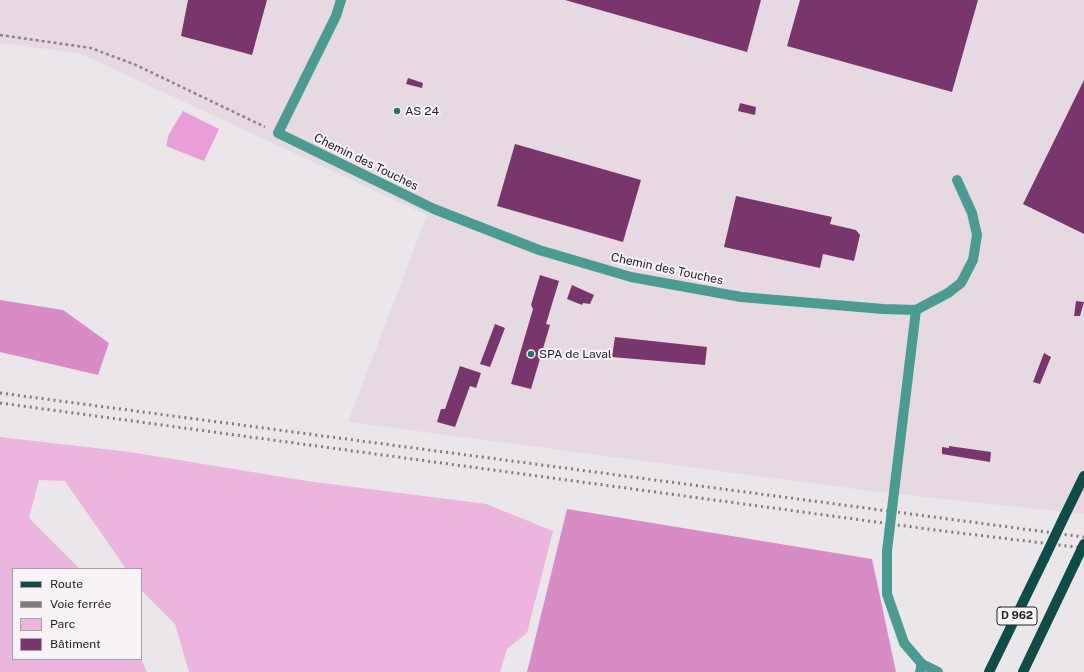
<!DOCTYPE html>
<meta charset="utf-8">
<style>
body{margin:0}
#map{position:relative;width:1084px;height:672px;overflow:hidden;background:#ebe6ea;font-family:"Public Sans",sans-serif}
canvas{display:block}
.legend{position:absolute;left:12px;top:568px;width:130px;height:92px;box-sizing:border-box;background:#f9f3f7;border:1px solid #a4a0a3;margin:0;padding:5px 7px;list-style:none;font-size:12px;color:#252325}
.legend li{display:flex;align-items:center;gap:8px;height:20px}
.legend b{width:20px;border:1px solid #a4a0a3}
</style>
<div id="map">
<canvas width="1084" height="672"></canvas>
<ul class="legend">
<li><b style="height:5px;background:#104c47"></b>Route</li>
<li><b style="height:5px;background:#807c7f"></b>Voie ferrée</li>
<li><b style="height:11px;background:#ebb5de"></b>Parc</li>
<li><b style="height:11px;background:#79366c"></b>Bâtiment</li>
</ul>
</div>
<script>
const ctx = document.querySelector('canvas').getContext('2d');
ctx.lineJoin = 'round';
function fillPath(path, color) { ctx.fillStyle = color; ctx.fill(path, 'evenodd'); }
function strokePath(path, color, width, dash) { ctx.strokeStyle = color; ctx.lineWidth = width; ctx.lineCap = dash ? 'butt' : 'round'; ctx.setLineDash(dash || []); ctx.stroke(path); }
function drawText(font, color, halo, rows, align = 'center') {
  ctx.font = font + ' "Public Sans",sans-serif'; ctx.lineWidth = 4; ctx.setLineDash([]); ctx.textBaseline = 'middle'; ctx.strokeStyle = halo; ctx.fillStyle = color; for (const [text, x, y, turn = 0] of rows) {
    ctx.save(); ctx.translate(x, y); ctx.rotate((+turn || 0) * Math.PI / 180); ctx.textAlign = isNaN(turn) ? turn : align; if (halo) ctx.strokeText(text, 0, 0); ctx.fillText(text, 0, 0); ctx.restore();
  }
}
const built = new Path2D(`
 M0 0H1084V514L879 492 348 422 427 215 79 53 0 43Z`);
const green = new Path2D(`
 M0 437 130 452 307 481 486 504 553 531 527 633 507 649 500 672H189L175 624 141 590V569H126L65 481 39 480 29 518 80 569H13V659H141L147 672H0Z`);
const forest = new Path2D(`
 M0 300 63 310 109 343 98 375 0 352Z
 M567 509 872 559 896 672H527Z`);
const water = new Path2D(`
 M183 111 219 129 204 161 166 146 169 134Z`);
const building = new Path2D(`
 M188 0H267L252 55 181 36Z
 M565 0H761L747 52Z
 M800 0H978L952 92 787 46Z
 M408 78 423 83 422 88 406 84Z
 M1084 80V234L1023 204Z
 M740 103 756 107 755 115 738 111Z
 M515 144 641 180 623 242 497 206Z
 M736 196 832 217 830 224 856 230 860 235 854 261 823 254 820 268 724 247Z
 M540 275 559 281 546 324 550 325 531 389 511 384 533 309 531 305Z
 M572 285 594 295 590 304 583 303 582 305 567 299Z
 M1076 301 1084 302 1080 316H1074Z
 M495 324 505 328 490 367 480 364Z
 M615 337 707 347 705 365 612 357Z
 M1044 353 1051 357 1040 384 1033 382Z
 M460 366 481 373 476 388 470 386 455 427 437 422 441 409H445Z
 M949 446 991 452 990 462 942 454V447L949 448Z`);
const path = new Path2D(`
 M0 35 91 48 136 65 265 127`);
const service = new Path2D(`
 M920 672 922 664`);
const minor = new Path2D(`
 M341 0 336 16 278 133 434 209 539 250 631 277 741 297 883 309 916 310 948 293 961 283 973 260 977 235 972 213 957 180
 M895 484 916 310
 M887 551V594L904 643 922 664 938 672`);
const primary = new Path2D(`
 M1064 517 1084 476
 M989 672 1044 559
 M1023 672 1075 563`);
const rail = new Path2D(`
 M0 393 1084 537
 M0 403 935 530 1084 548`);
const minorBridge = new Path2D(`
 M887 551 895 484`);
const primaryBridge = new Path2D(`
 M1044 559 1064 517
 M1075 563 1084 544`);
const markers = [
 [397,111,4,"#2a726a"],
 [531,354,4,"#2a726a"]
];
const shields = [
 [1017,616,40]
];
const shieldNames = [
 ["D 962",1017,616]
];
const poiNames = [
 ["AS 24",405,111],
 ["SPA de Laval",539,354]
];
const streetNames = [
 ["Chemin des Touches",366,162,26],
 ["Chemin des Touches",667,269,12]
];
fillPath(built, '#e6d9e2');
fillPath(green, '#ebb5de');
fillPath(forest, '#d78cc6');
fillPath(water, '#ea9ed8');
fillPath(building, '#79366c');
strokePath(path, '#898588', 2.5, [3, 3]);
strokePath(service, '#4c9b92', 10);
strokePath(minor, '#4c9b92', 10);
strokePath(primary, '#104c47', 10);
strokePath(rail, '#807c7f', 3, [2, 4]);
strokePath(minorBridge, '#4c9b92', 10);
strokePath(primaryBridge, '#104c47', 10);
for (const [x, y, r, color] of markers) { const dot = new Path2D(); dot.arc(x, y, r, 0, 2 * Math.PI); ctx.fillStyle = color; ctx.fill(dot); strokePath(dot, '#f9f3f7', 1.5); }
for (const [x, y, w] of shields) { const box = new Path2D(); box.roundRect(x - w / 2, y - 9, w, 18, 3); ctx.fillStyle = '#f9f3f7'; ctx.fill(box); strokePath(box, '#252325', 1); }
drawText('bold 11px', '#252325', null, shieldNames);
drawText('12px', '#252325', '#f9f3f7', poiNames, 'left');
drawText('12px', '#252325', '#f9f3f7', streetNames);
</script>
